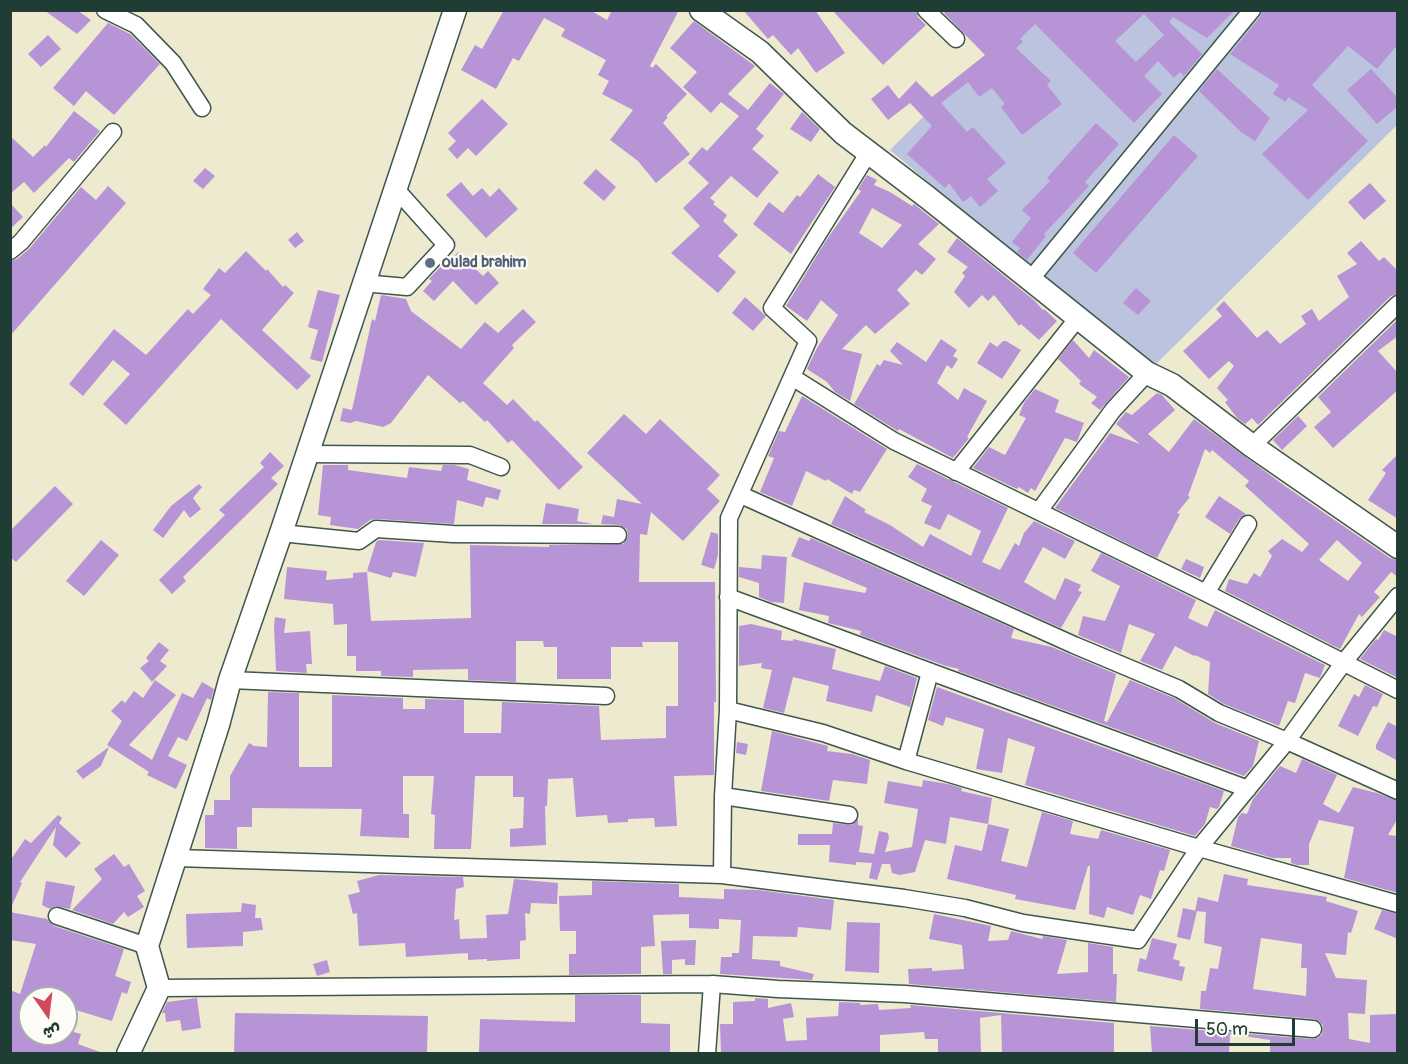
<!DOCTYPE html>
<meta charset="utf-8">
<style>
body{margin:0}
#map{position:relative;width:1408px;height:1064px;overflow:hidden;background:#eeead0;font-family:Pangolin,"Playpen Sans Arabic",sans-serif}
canvas{display:block}
.frame{position:absolute;inset:0;border:12px solid #1f3d34;pointer-events:none}
.north{position:absolute;left:18px;top:986px;width:60px;height:60px;box-sizing:border-box;background:#fdfcf7;border:2px solid #a4b0a9;border-radius:50%;rotate:166deg;font-size:16px;font-weight:700;line-height:24px;text-align:center;color:#1f3d34}
.north::after{content:'';display:block;margin:auto;width:21px;height:27px;background:#d1495b;clip-path:polygon(50% 0,100% 100%,50% 72%,0 100%)}
.scale{position:absolute;left:1195px;top:1019px;width:100px;height:27px;box-sizing:border-box;border:3px solid #1f3d34;border-top:0;padding-left:8px;font-size:18px;line-height:21px;white-space:nowrap;color:#1f3d34;-webkit-text-stroke:4px #fdfcf7;paint-order:stroke}
</style>
<div id="map">
<canvas width="1408" height="1064"></canvas>
<div class="frame"></div>
<div class="north">ش</div>
<div class="scale">50 m</div>
</div>
<script>
const ctx = document.querySelector('canvas').getContext('2d');
ctx.lineJoin = 'round';
function fillPath(path, color) { ctx.fillStyle = color; ctx.fill(path, 'evenodd'); }
function strokePath(path, color, width, dash) { ctx.strokeStyle = color; ctx.lineWidth = width; ctx.lineCap = dash ? 'butt' : 'round'; ctx.setLineDash(dash || []); ctx.stroke(path); }
function drawText(font, color, halo, rows, align = 'center') {
  ctx.font = font + ' Pangolin,sans-serif'; ctx.lineWidth = 4.5; ctx.setLineDash([]); ctx.textBaseline = 'middle'; ctx.strokeStyle = halo; ctx.fillStyle = color; for (const [text, x, y, turn = 0] of rows) {
    ctx.save(); ctx.translate(x, y); ctx.rotate((+turn || 0) * Math.PI / 180); ctx.textAlign = isNaN(turn) ? turn : align; if (halo) ctx.strokeText(text, 0, 0); ctx.fillText(text, 0, 0); ctx.restore();
  }
}
const industrial = new Path2D(`
 M1029 11H1397V125L1151 369 890 150Z`);
const building = new Path2D(`
 M44 10H77L91 20 77 34Z
 M504 10H590L607 20 612 10H679L650 66 652 68 656 64 687 94 666 116 668 117 663 123 690 154 656 183 638 161 610 140 633 110 602 94 609 81 598 75 606 60 561 36 565 29 544 18 519 61 513 58 496 89 461 70 475 45 482 49Z
 M743 10H815L845 53 816 73 798 48 791 55 773 35 768 39Z
 M832 10H916L918 17 926 25 883 65Z
 M947 10H1235L1207 38 1173 17 1169 22 1202 54 1184 76 1180 72 1174 78 1158 61 1144 76 1162 94 1134 123 1035 24 1020 39 1023 42 1016 48 1051 81 1047 85 1062 104 1022 135 1001 107 1005 104 992 88 979 97 968 82 941 103 967 132 973 127 1006 163 987 179 998 191 980 207 971 196 963 202 949 183 945 188 907 154 932 126 910 103 888 120 871 99 888 85 899 99 916 81 932 97 985 55 944 13ZM1144 14 1164 35 1136 62 1115 41Z
 M1262 10H1398V44L1377 69 1348 46 1312 85 1368 141 1308 200 1262 154 1308 110 1288 97 1286 102 1273 94 1279 85 1230 54 1260 17Z
 M694 21 755 66 728 94 748 110 770 83 784 94 756 129 764 136 752 149 779 172 757 198 731 176 710 198 715 202 713 204 727 215 723 221 738 235 718 256 736 272 718 293 671 253 700 226 683 208 709 183 688 163 702 147 707 151 739 116 721 102 711 113 683 87 697 72 670 48Z
 M108 23 130 34 160 64 114 115 86 91 74 106 53 88Z
 M48 35 61 49 41 67 28 54Z
 M1217 69 1270 118 1255 141 1241 132 1199 91Z
 M1371 69 1398 98V106L1377 124 1347 90Z
 M482 99 508 124 476 156 468 148 457 159 448 149 456 141 448 133Z
 M74 111 100 131 74 162 69 158 34 193 24 182 10 194V136L33 157 45 145 46 147Z
 M802 112 820 129 811 142 790 129Z
 M1096 123 1119 144 1085 182 1089 186 1044 234 1046 236 1027 260 1017 252 1020 248 1012 242 1031 218 1022 210 1050 181 1047 178Z
 M1174 135 1198 156 1096 273 1073 253Z
 M205 168 215 176 203 189 193 181Z
 M596 169 616 187 604 201 583 183Z
 M818 174 835 187 791 254 753 224 769 202 783 213 797 195 800 197Z
 M867 175 877 180 874 185 890 192 912 206 914 204 939 224 918 244 936 259 922 275 916 270 897 290 910 304 875 334 866 325 842 349 862 354 850 401 835 392 827 382 807 369 817 348 838 315 821 300 807 321 786 306 827 239 861 191 858 189ZM872 208 902 225 882 248 859 233Z
 M461 182 473 196 482 188 490 197 499 188 518 209 486 238 446 195Z
 M1370 183 1386 201 1364 220 1348 202Z
 M108 186 126 203 10 336V261L17 259 29 249 81 187 96 200Z
 M10 203 23 217 10 229Z
 M297 232 304 241 295 248 288 240Z
 M957 238 1035 301 1043 310 1044 309 1057 321 1039 340 1021 324 1019 326 994 295 988 301 982 295 969 308 954 292 965 276 962 273 968 267 947 252Z
 M1361 241 1379 261 1384 257 1398 271V294L1391 296 1258 425 1252 418 1245 424 1237 418 1225 402 1228 400 1217 388 1234 366 1229 361 1209 379 1183 351 1222 316 1216 309 1224 301 1257 338 1267 330 1280 344 1306 324 1301 316 1312 309 1319 321 1349 297 1337 276 1357 264 1347 253Z
 M246 251 266 271 267 269 283 287 285 285 294 293 262 330 311 376 297 390 221 319 126 425 103 404 130 374 113 360 83 396 69 384 114 329 146 355 188 309 193 314 211 295 203 289 219 268 225 273Z
 M458 252 483 276 488 271 499 283 476 305 453 281 434 301 423 291 432 281 429 279 448 259 450 261Z
 M1136 288 1151 301 1138 315 1123 303Z
 M318 290 340 295 322 362 310 359 318 330 308 327Z
 M381 295 406 299 411 311 461 349 485 322 498 333 523 309 536 322 512 345 514 348 483 383 507 405 513 399 535 422 537 420 583 467 559 490 512 440 508 443 487 420 485 422 463 401 460 403 428 375 391 423 383 427 356 421 350 423 340 421 343 408 352 410 372 319 375 321Z
 M745 297 766 316 753 331 732 313Z
 M1398 319V336L1378 351 1398 373V390L1333 448 1314 427 1331 412 1318 397Z
 M941 339 957 350 953 356 958 359 952 369 947 365 937 383 958 400 964 388 987 401 967 437 969 438 953 458 899 429 898 431 854 404 877 364 880 366 884 360 903 365 890 351 897 342 926 362Z
 M1073 340 1089 358 1094 350 1129 377 1100 410 1091 403 1097 397 1079 384 1081 381 1058 359Z
 M1003 341H1006L1021 350 1002 379 977 363 990 342 997 347Z
 M1035 389 1059 400 1055 412 1084 423 1077 442 1065 438 1035 491 1031 488 1028 493 1019 487 1017 489 973 468 989 447 1005 455 1026 418 1019 415 1024 403Z
 M1157 393 1162 395 1175 410 1148 434 1169 452 1194 419 1285 486 1390 558 1398 560V577L1391 572 1374 592 1380 597 1362 617 1359 614 1340 649 1225 591 1229 579 1247 584 1254 573 1260 577 1272 556 1268 551 1282 539 1302 552 1309 544 1245 486 1249 481 1212 450 1210 453 1205 449 1188 496 1190 497 1177 513 1180 514 1157 558 1055 508 1110 433 1140 444 1116 424 1126 412 1132 415ZM1337 540 1362 563 1348 581 1319 560Z
 M802 396 887 449 860 492 854 490 852 494 827 479 826 481 806 471 792 506 760 492 774 458 768 456 779 431 785 432Z
 M624 414 646 434 660 419 720 475 707 489 720 501 683 541 651 512 647 535 640 534 639 582H715L716 702H714V775L674 776 677 826 655 827 654 818 628 819V822L608 823 607 815 576 817 573 778 548 779 547 806H545L546 845 510 847V829L523 828 524 797H513V776H475L471 849H434L435 815 431 814 434 776H403V814H409V838L360 836 362 809 252 808V827H237V849L205 848V815H214V800H230V776L249 743 254 746 267 747 268 692 299 693V767H332V695L403 698V709H425V699L464 700V733H501L502 702 599 706 601 740 666 738V706H678V642H642L643 647H611V679H557V647H544L543 641H516V682L468 680V669L413 670V677L381 676V671H356V656H347V624L334 625 333 604 284 599 287 567 327 571 326 580 353 578V573L367 572 371 621 471 618 470 545 549 547V545L623 544 628 536 627 529 619 525 601 524 603 515 614 517 617 499 642 504 587 453Z
 M1298 416 1307 426 1282 450 1273 440Z
 M270 452 284 466 271 478 278 484 183 577 186 581 172 594 159 580 225 515 219 510 264 467 260 463Z
 M1398 454V519L1368 500 1386 473 1382 470Z
 M917 464 1008 508 982 562 1000 570 1015 543 1019 546 1024 533 1034 521 1075 541 1065 559 1043 547 1024 582 1055 600 1065 578 1081 585 1078 591 1082 592 1061 628 831 524 845 496 866 510 864 512 890 525 923 547 930 534 971 556 981 531 948 514 940 530 924 523 932 506 921 501 927 489 908 477Z
 M323 465H348V470L407 478 409 467 441 471 443 465H454L469 469 467 480 501 490 498 500 486 497 483 507 457 500 454 524 377 519 370 520 358 529 330 525 331 517 318 515Z
 M199 484 202 487 193 498 201 509 190 518 184 510 163 538 153 530 171 506Z
 M55 486 73 504 16 562 10 557V531Z
 M1219 496 1246 514 1239 519 1230 534 1205 517Z
 M546 503 579 509 577 521 593 524H542Z
 M711 532 718 534V555L714 569 701 565Z
 M799 537 809 541 811 538 1014 629 1011 638 1052 647 1116 674 1104 721 1107 722 1130 680 1174 698 1215 723 1259 741 1253 766 1244 776 958 671 959 669 946 666 860 635 861 631 828 623 829 616 799 610 804 582 865 593 867 588 791 556Z
 M101 540 119 555 84 596 66 581Z
 M379 540 424 543 416 577 393 572 391 578 367 571 376 542Z
 M1101 553 1196 600 1188 618 1207 627 1215 610 1325 665 1320 678 1305 673 1295 703 1288 701 1279 726 1224 704 1208 694 1210 662 1195 655 1194 656 1175 646 1162 670 1140 661 1155 634 1129 624 1121 653 1078 635 1083 616 1105 621 1120 586 1091 571Z
 M762 555 787 557 784 603 771 602 759 597V583L739 577V567L761 569Z
 M1186 559 1204 567 1200 578 1181 569Z
 M275 617 286 619 284 633 310 631 312 664H306L307 673 276 671 274 626Z
 M751 624 782 631 781 640 793 641V639L836 649 832 669 880 681 885 666 917 678 910 707 876 695 872 712 826 701 829 686 793 677 784 713 763 708 772 670 761 668 762 663 739 666V626Z
 M1384 630 1398 637V678L1360 659 1376 639 1378 640Z
 M159 642 169 650 160 661 167 666 152 682 140 668 149 661 146 658Z
 M155 680 176 695 129 745 152 760 182 693 193 698 202 682 214 689 211 700 207 698 187 741 178 737 168 756 187 765 176 789 147 775 149 772 107 745 122 721 111 711 122 700 125 703 134 691 143 698Z
 M1365 685 1383 694 1377 707 1373 706 1358 736 1338 726 1354 694 1359 697Z
 M937 687 1224 791 1219 807 1217 809 1210 807 1205 824 1195 836 1025 785 1035 747 1008 738 1002 773 976 769 984 729 946 717 943 726 928 720Z
 M1388 722 1398 727V761L1376 749V745Z
 M772 731 828 746 827 751 852 754 870 760 867 784 833 780 829 801 761 791Z
 M737 742 748 744 746 755 736 753Z
 M109 747 101 766 83 779 76 771Z
 M1302 759 1337 775 1323 804 1339 813 1353 787 1377 793 1398 801V818L1388 835 1398 836V893L1344 878 1354 827 1319 820 1309 844V865H1297L1291 863V858H1273L1231 846 1238 817 1242 813 1247 814 1253 799 1280 766 1296 773Z
 M923 780 948 784 962 788 961 791 992 798 988 824 950 817 946 844 925 840 915 872 900 875 892 873 890 864H882L877 880 869 878 872 863 856 862V865L829 862 830 845H798V834H832L833 823 852 825 858 819V825L863 826 859 852 874 854 879 831 888 833 889 838 885 852 912 847 918 809 884 803 888 781 922 787Z
 M1042 812 1073 821 1070 834 1098 839 1101 830 1170 850 1164 871 1160 870 1151 899 1140 895 1133 915 1107 907 1104 918 1089 914 1090 866H1088L1075 910 1015 899 1016 895 947 879 955 845 982 851 988 824 1009 829 1001 861 1027 867Z
 M58 815 62 818 59 823 81 843 66 858 53 845 56 827 20 882 22 883 10 910V861L25 839 31 843Z
 M114 854 124 867 129 864 145 891 137 896 144 907 128 917 124 912 113 924 72 910 102 879 94 869Z
 M1224 874 1248 879 1247 885 1327 897 1326 901 1358 911 1351 933 1348 932 1346 955 1325 953 1336 978 1367 980 1365 1014 1348 1013 1349 1039 1370 1043V1015L1398 1014 1397 1053H1270V1040L1230 1034 1229 1053H1152L1150 1026 1312 1039 1318 1038 1322 1034 1323 1025 1314 1019 1200 1009 1201 991H1206L1210 968 1218 969 1222 947 1204 943 1206 912 1195 911 1198 897 1218 902ZM1261 938 1302 944 1301 968H1307L1306 996 1253 989Z
 M379 875 463 877 464 887 456 889 454 920 459 919 460 939 487 938 486 915 508 914 514 879 558 883 557 904 531 903 530 914 525 913 526 940 520 941V959L487 961V959L468 960V953L406 957 405 943 359 946 357 913 353 914 348 895 360 892 357 881Z
 M46 881 75 886 70 909 55 906 50 909 42 905Z
 M592 881 679 884V897L724 899V889L758 890 834 900 831 930 798 927 797 937 753 936 752 959 780 961V966L814 974 812 980 720 974 721 957H732V953H739L741 920 719 919V929L689 928V914L653 915 655 946 641 947V974L569 975V954H576V931H560L559 896 592 895Z
 M242 903 256 905 255 918H261L263 930 243 932V946L187 948 186 914 241 912Z
 M1183 908 1197 911 1190 940 1177 937Z
 M1382 910 1398 914V939L1374 929Z
 M10 912 47 919 54 926 124 949 115 976 131 982 127 994 122 992 112 1021 66 1007V998H30V1034H66V1030L81 1034 78 1044 100 1052 99 1053H10V990L20 994 36 944 10 940Z
 M934 914 991 926 988 941 1008 940 1011 931 1042 939 1043 936 1067 940 1057 974 1088 972V943L1113 947V974H1117L1116 1002 909 984 908 969 932 968V971L964 969 962 945 929 939Z
 M847 922 880 923 879 973 845 971Z
 M1152 938 1177 944 1173 959 1180 961 1179 966 1185 967 1182 981 1137 971 1140 958 1146 960Z
 M696 940 695 965H685V959L672 960V974H663L661 941Z
 M327 960 330 972 317 976 313 964Z
 M575 995H641V1023L670 1024V1053H479L480 1019 575 1022Z
 M197 998 201 1028 182 1031 180 1020 166 1022 165 1013H162L167 1002Z
 M755 998 768 999V1008L791 1003 794 1017 783 1019 786 1041 807 1040 806 1018 838 1016 839 1002 860 1003V1005L878 1004 879 1010 911 1008 910 1005 1114 1023V1053H1002L1001 1015 980 1018 981 1053H938V1039H925L924 1032 880 1035V1053H721L720 1024H733V1002L755 1001Z
 M235 1013 428 1016 427 1053H234Z`);
const minor = new Path2D(`
 M105 10 136 25 173 63 202 108
 M926 10 956 39
 M10 251 21 242 113 132
 M1030 280 1252 10
 M363 283 407 287 446 245 395 188
 M792 377 894 441 1206 593 1398 690
 M1252 446 1398 304
 M307 454 470 455 501 467
 M956 472 1077 319
 M741 495 1074 645 1179 689 1219 713 1287 741 1398 791
 M1039 511 1113 410 1147 373
 M281 533 359 541 376 529 453 534 618 535
 M1206 593 1248 524
 M728 597 1248 789
 M230 680 606 696
 M728 710 823 733 906 761 1199 848 1398 904
 M906 761 930 672
 M723 796 849 815
 M176 858 722 875 723 796 728 710 729 518 808 341 772 308 869 152
 M722 875 904 898 965 908 1023 923 1138 940 1199 848 1287 741 1344 662 1398 596
 M57 916 147 946
 M159 988 712 984 778 989 905 994 1313 1029
 M707 1054 712 984`);
const major = new Path2D(`
 M701 10 760 52 843 133 927 197 1147 373 1172 385 1252 446 1398 547
 M128 1054 159 988 147 946 218 725 230 680 281 533 455 10`);
const markers = [
 [430,263,6,"#5c6f8a"]
];
const serviceNames = [
 ["oulad brahim",442,263]
];
fillPath(industrial, '#bcc3de');
fillPath(building, '#b794d6');
strokePath(minor, '#3e574b', 19);
strokePath(major, '#3e574b', 25);
strokePath(minor, '#fff', 16);
strokePath(major, '#fff', 22);
for (const [x, y, r, color] of markers) { const dot = new Path2D(); dot.arc(x, y, r, 0, 2 * Math.PI); ctx.fillStyle = color; ctx.fill(dot); strokePath(dot, '#fdfcf7', 2); }
drawText('bold 16px', '#4e5e75', '#fdfcf7', serviceNames, 'left');
</script>
